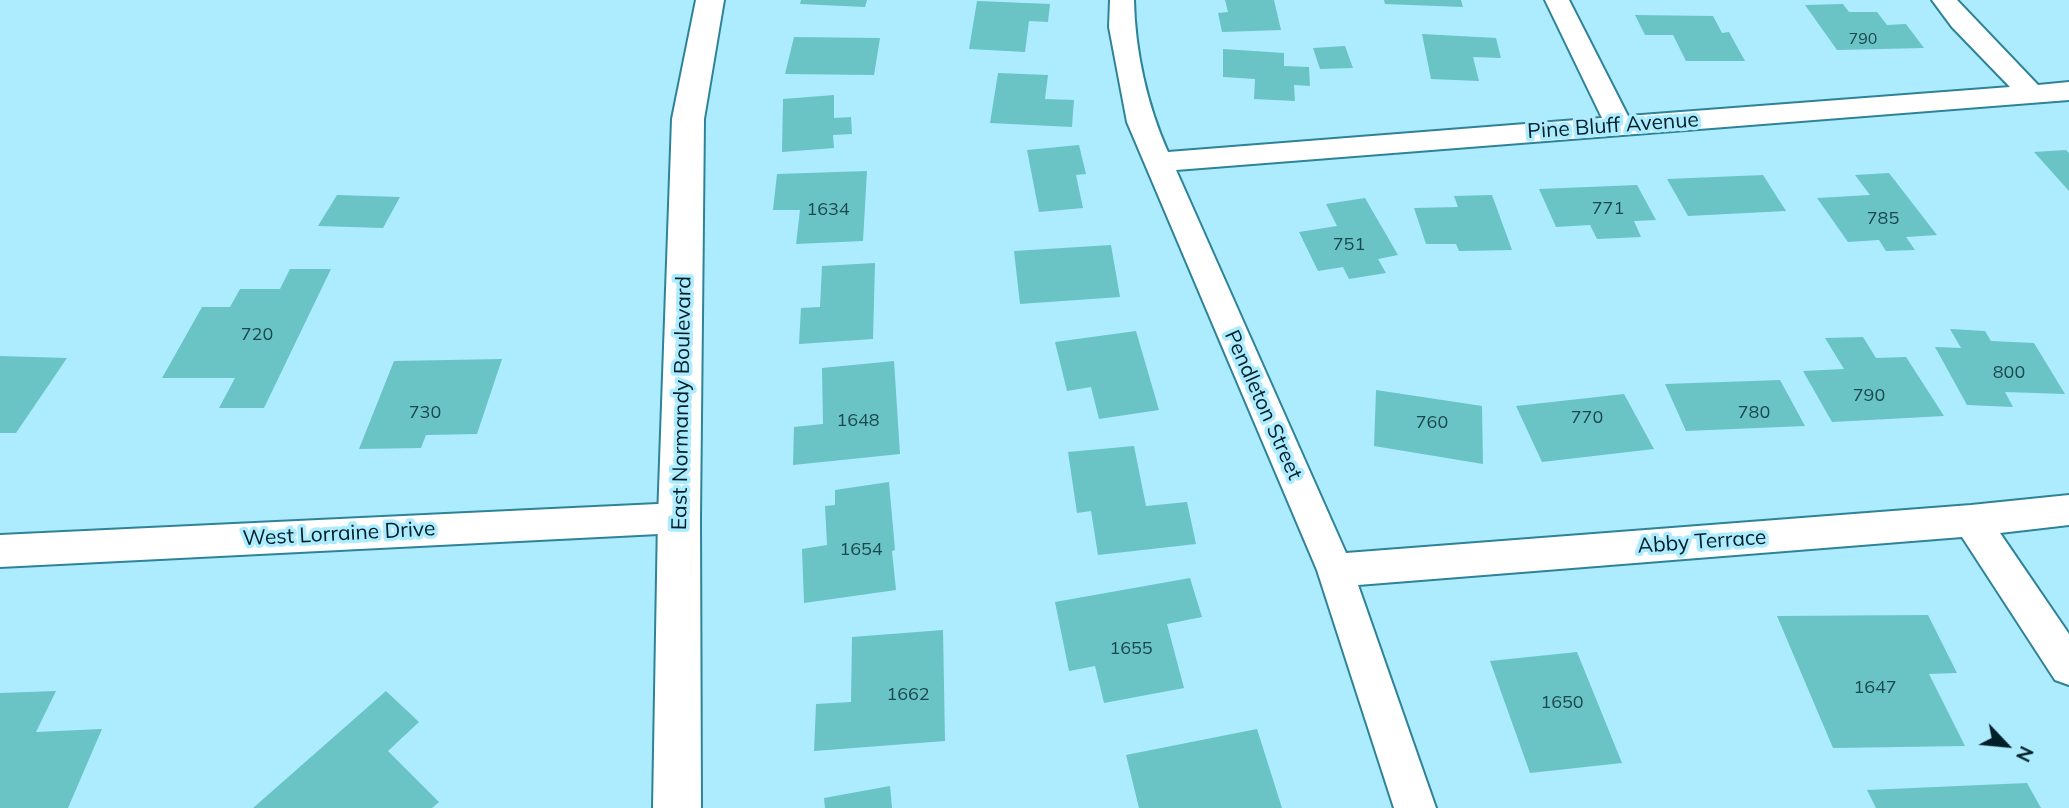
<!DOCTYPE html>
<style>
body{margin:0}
#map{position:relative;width:2069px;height:808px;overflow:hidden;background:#adecfe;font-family:Mulish,sans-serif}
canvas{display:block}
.north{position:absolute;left:1971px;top:710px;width:70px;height:70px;-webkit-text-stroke:5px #adecfe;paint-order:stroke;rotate:116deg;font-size:19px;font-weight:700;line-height:28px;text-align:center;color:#001f28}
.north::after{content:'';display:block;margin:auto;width:24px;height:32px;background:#001f28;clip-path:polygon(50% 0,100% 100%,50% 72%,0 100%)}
</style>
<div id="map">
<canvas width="2069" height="808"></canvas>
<div class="north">N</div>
</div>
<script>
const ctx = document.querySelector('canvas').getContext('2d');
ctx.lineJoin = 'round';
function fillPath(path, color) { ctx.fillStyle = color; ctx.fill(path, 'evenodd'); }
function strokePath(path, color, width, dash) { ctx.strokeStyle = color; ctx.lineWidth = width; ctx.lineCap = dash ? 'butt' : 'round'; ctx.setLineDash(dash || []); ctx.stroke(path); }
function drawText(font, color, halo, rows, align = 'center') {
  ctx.font = font + ' Mulish,sans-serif'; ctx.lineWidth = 7; ctx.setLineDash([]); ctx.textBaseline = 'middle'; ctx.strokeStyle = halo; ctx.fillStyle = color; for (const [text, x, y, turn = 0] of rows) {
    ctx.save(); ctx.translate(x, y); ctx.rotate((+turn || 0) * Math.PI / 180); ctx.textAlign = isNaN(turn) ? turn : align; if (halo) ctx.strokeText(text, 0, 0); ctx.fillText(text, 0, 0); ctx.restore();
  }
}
const building = new Path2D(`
 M801 0H867L865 7 800 4Z
 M1225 0H1274L1281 30 1222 32 1218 13 1228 12Z
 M1384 0H1461L1463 7 1385 4Z
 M977 1 1050 4 1048 22 1029 21 1025 52 969 49Z
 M1843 4 1849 12H1877L1887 25 1906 24 1924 48 1837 50 1805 5Z
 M1635 15 1713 16 1722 33 1729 32 1745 61H1686L1673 35H1645Z
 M1422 34 1496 38 1501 58 1473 57 1479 81 1431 79Z
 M794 37 880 38 874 75 785 74Z
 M1345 46 1353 68 1320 69 1313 48Z
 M1223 49 1284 53V66L1309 67 1310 86 1294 85 1295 101 1254 99 1255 79 1223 77Z
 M998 73 1048 75 1045 99 1074 100 1072 127 990 123Z
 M834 95V118L851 117 852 134 833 135 834 148 782 152 783 99Z
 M1079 145 1086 174 1076 175 1083 208 1039 212 1027 150Z
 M2066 150 2069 153V191L2034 152Z
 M867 171 863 241 796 244 800 210H773L777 174Z
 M1889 173 1937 235 1906 237 1915 250 1886 251 1879 240 1848 242 1817 198 1870 195 1855 175Z
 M1763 175 1786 211 1688 216 1667 179Z
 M1637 185 1656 220 1634 221 1641 237 1597 239 1590 225 1556 227 1539 189Z
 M337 195 400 197 383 228 318 226Z
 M1492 195 1512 250 1459 251 1456 244H1426L1414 208 1458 207 1454 196Z
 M1365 198 1398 255 1378 259 1386 273 1349 279 1343 267 1318 271 1299 232 1337 226 1326 204Z
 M1111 245 1120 297 1020 304 1014 251Z
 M875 263 873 339 799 344 801 308 820 307 822 266Z
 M290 269H331L264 408H219L235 378H162L202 307H230L240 289H280Z
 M1950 329 1985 331 1991 341 2034 343 2065 394 2005 392 2013 407 1967 405 1935 347 1961 348Z
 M1136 331 1159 410 1099 419 1091 387 1067 391 1055 342Z
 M1863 337 1876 358 1906 357 1944 416 1832 422 1803 371 1844 369 1825 338Z
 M0 356 67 358 16 433H0Z
 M502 359 477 434 426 435 421 448 359 449 394 361Z
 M894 361 900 454 793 465 794 427 823 424 822 368Z
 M1780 380 1805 426 1686 431 1665 384Z
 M1376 390 1482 406 1483 464 1374 446Z
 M1624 394 1654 449 1542 462 1516 406Z
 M1134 446 1146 506 1187 502 1196 544 1098 555 1091 511 1077 513 1068 452Z
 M889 482 895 550 892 551 896 590 804 603 802 549 827 545 825 506 835 505V490Z
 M1190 578 1202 617 1167 624 1184 688 1104 703 1095 666 1069 671 1055 602Z
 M1928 615 1957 673 1929 674 1965 746 1833 748 1777 616Z
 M943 630 945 741 814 751 816 704 851 702 852 637Z
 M1577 652 1622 763 1530 773 1490 661Z
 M56 691 36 732 102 729 68 808H0V693Z
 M386 691 419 722 388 751 439 802 432 808H253Z
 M1257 729 1282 808H1139L1126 755Z
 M2027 783 2041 808H1876L1867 790Z
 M890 786 892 808H825L824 798Z`);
const street = new Path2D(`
 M1110 0H1134C1135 51 1147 105 1168 152L1602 118 1545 0H1569L1628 116 2010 87 1952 27 1932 0H1957L2038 85 2069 82V100L1176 170 1346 553 1971 505 2069 495V525L2000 533 2069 634V685L2055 680 1962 537 1358 585 1436 808H1394L1317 570 1127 122 1109 27Z
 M679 503 692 507 697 518 692 529 679 533 0 567V535Z`);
const secondary = new Path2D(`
 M696 0H724L704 119 700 518 701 808H653L658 518 672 119Z`);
const farNumbernames = [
 ["790",1863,39]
];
const numberNames = [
 ["771",1608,209],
 ["1634",828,210],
 ["785",1883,219],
 ["751",1349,245],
 ["720",257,335],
 ["800",2009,373],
 ["790",1869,396],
 ["730",425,413],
 ["780",1754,413],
 ["770",1587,418],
 ["1648",858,421],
 ["760",1432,423],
 ["1654",861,550],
 ["1655",1131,649],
 ["1647",1875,688],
 ["1662",908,695],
 ["1650",1562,703]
];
const streetNames = [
 ["Pine Bluff Avenue",1613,126,-4],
 ["East Normandy Boulevard",682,403,-89],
 ["Pendleton Street",1263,405,66],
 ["West Lorraine Drive",339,534,-3],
 ["Abby Terrace",1702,542,-4]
];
fillPath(building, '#6ac3c5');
strokePath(street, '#2e8398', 4);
strokePath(secondary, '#2e8398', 4);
fillPath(street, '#fff');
fillPath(secondary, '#fff');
drawText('16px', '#1a484f', null, farNumbernames);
drawText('18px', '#1a484f', null, numberNames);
drawText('21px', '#001f28', '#adecfe', streetNames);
</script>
